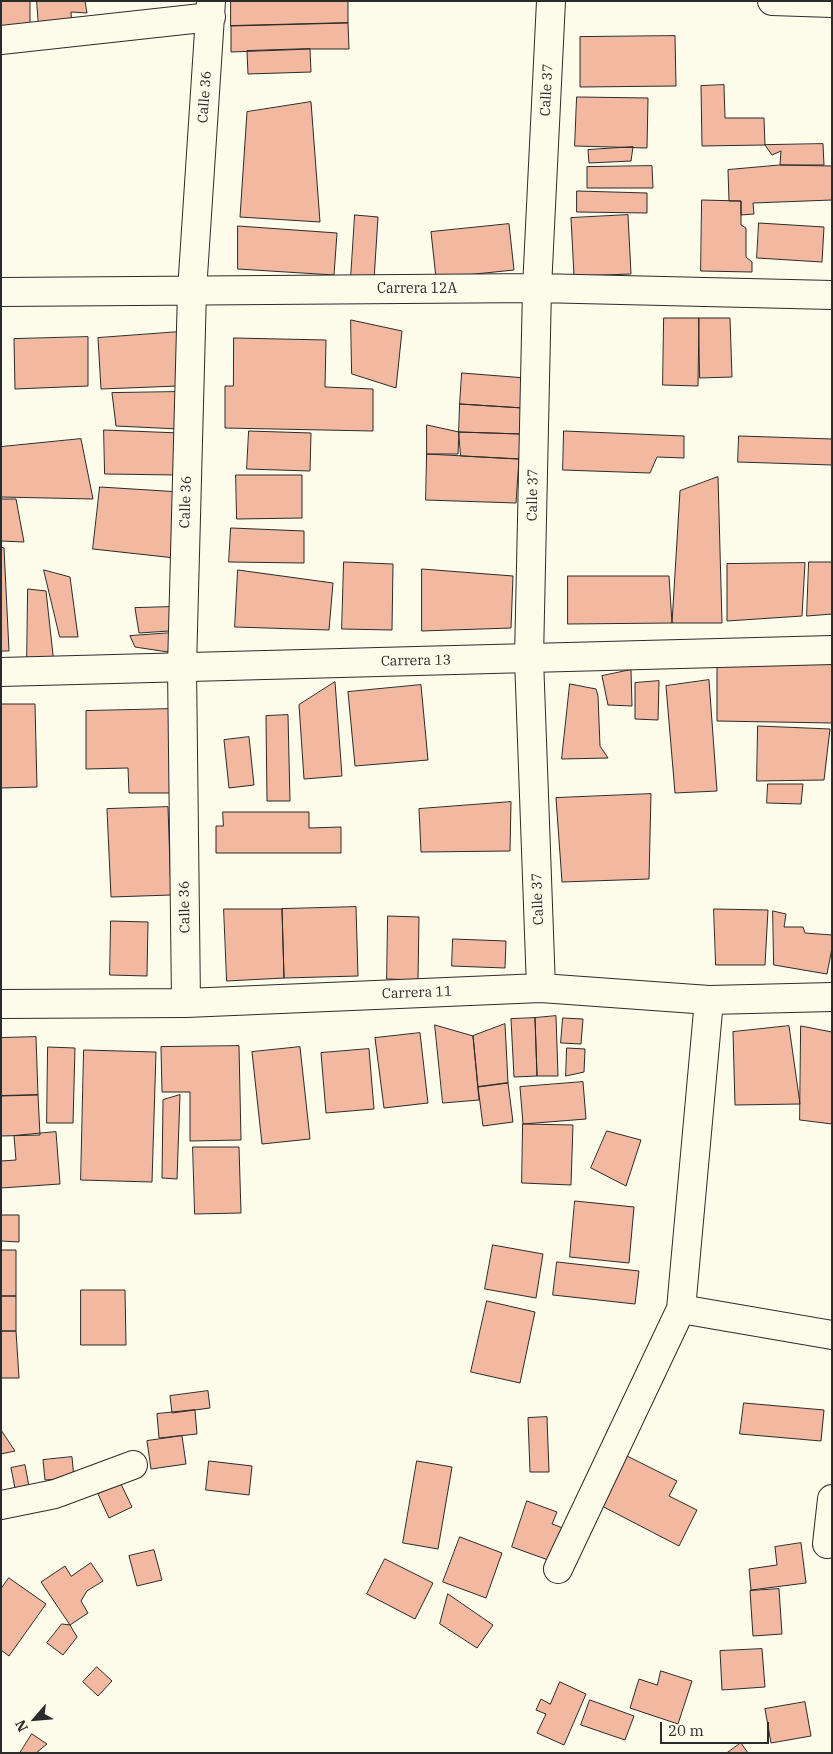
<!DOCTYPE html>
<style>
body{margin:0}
#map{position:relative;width:833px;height:1754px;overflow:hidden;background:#fdfbea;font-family:"IBM Plex Serif",serif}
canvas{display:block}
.frame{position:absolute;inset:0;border:2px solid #2b2b2b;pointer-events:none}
.north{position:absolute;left:10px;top:1694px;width:50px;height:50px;-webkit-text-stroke:4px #fdfbea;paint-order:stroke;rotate:243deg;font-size:14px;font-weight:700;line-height:20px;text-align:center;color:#2b2b2b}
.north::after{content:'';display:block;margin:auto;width:18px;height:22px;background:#2b2b2b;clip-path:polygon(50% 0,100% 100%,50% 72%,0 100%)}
.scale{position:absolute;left:660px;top:1722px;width:109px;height:22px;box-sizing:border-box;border:2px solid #2b2b2b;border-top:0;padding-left:6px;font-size:15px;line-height:18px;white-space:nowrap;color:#2b2b2b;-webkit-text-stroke:4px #fdfbea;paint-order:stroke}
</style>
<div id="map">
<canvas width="833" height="1754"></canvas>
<div class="frame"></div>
<div class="north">N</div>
<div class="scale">20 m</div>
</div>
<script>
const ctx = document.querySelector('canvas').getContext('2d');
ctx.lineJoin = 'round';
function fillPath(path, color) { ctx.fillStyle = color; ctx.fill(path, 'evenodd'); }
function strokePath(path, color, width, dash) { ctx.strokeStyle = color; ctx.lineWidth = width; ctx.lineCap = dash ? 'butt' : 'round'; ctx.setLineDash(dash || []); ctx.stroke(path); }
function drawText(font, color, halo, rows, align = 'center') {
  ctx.font = font + ' "IBM Plex Serif",serif'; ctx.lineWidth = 4; ctx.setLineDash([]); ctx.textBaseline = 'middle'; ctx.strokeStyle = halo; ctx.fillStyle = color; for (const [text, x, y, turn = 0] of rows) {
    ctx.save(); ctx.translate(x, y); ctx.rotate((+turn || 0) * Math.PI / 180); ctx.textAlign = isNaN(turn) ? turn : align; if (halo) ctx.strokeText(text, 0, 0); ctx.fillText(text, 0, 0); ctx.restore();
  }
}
const building = new Path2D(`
 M1 1H30V26L1 27Z
 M37 1H85L87 13 71 12 72 26 39 28Z
 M231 1H348V23L231 26Z
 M348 23 349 49H310L231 52V26Z
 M675 36 676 86 580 87V37Z
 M310 49 311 72 248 74 247 51Z
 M724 85 725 118H764L765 145 702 146 701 86Z
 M577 97 648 98 647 148 575 146Z
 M311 102 320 222 240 217 247 112Z
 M823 144 824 165H780L781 151 772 155 765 145Z
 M633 147 631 161 589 163 588 150Z
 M780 165 832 166V200L753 203 754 214 741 215V201H729L728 170Z
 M652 166 653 188H587V167Z
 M577 191 647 193V213L577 212Z
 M702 200 741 201V225L746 228V257L752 262V272L701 271Z
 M355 215 378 217 374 280 351 278Z
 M628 215 631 274 574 276 571 218Z
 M759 223 824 227 822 262 757 258Z
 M509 224 514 270 436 278 431 232Z
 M238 226 337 233 334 275 238 269Z
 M664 318H699L698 386 663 385Z
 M699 318H730L732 377 700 378Z
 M351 320 402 331 396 388 352 374Z
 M179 332 178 386 101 389 98 338Z
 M88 337V386L15 389 14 339Z
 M234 338 326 340 325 387 373 389V431L225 428V386H233Z
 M462 373 526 378 523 408 460 404Z
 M176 392 179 429 116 426 112 393Z
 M460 404 523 408 521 434 459 432Z
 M427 425 459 432 458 454H427Z
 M104 430 180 433 177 475 105 474Z
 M249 431 311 433 310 471 247 469Z
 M564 431 684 436V458L657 457 650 473 563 470Z
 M459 432 521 434 519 459 461 456Z
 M739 436 832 439V465L738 462Z
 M81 439 93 499 1 497V447Z
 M427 454 519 459 516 503 426 500Z
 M236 475H302V518L237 519Z
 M718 477 722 623H672L680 491Z
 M100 487 181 492 175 558 93 549Z
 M1 499H16L24 542 1 541Z
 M231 528 304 531V563L229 562Z
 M1 547 4 548 9 651H1Z
 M344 562 393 564 392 630 342 629Z
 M809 562H832V614L807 616Z
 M805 563 802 616 727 621V564Z
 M422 569 513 576 511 628 422 631Z
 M44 570 70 577 78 637H60Z
 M238 570 333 583 329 630 235 627Z
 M568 576H669L672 623 568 624Z
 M28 589 46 591 54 664H27Z
 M171 607 169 631 139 633 135 608Z
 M172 633 168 652 135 647 130 636Z
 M832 664V723L717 721V666Z
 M631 670 632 706 608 705 602 676Z
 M709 680 717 791 675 793 666 686Z
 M659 681 658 720 635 719V683Z
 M335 682 342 776 304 779 299 705Z
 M570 684 596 689 598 696 600 746 608 758 562 759Z
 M421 685 428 760 355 766 348 692Z
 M1 704H35L37 787 1 788Z
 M171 709 172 793H129L128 768 86 769V711Z
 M288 715 290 801H267L266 716Z
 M758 726 830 729 824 780 757 781Z
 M249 737 254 785 229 788 224 740Z
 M768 784H803L801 804 767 803Z
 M651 794 649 879 562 882 556 798Z
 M511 802 510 851 421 852 419 809Z
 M168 807 171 895 111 897 107 809Z
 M223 812H309V828L341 827V853H216V826H223Z
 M356 907 358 976 284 978 282 909Z
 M224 909H282L284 978 227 981Z
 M714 909 768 910 765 965H716Z
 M773 911 786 914 784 927H803L805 933 832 935V948L827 974 774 965Z
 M388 916 419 917 418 980 387 979Z
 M111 921 148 922 147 976 110 975Z
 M453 939 506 941 505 968 452 966Z
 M556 1016 558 1076H537L535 1018Z
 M535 1018 537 1076 514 1077 511 1019Z
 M563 1018 583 1019 581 1044 561 1043Z
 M505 1024 508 1083 478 1087 473 1036Z
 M435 1025 473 1036 479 1100 443 1103Z
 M789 1026 800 1104 735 1105 733 1032Z
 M801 1026 832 1032V1124L800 1120Z
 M420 1033 428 1103 384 1108 375 1038Z
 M36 1037 38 1095 1 1096V1038Z
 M239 1046 241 1140 190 1141V1092H162L161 1047Z
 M48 1047 75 1048 73 1123H47Z
 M300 1047 310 1139 262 1144 252 1052Z
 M567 1048 585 1049 584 1072 566 1076Z
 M369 1049 374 1109 326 1113 321 1053Z
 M84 1050 156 1052 152 1182 81 1180Z
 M583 1082 586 1119 523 1124 520 1087Z
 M508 1083 513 1122 483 1126 478 1087Z
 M38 1095 40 1135 1 1136V1096Z
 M180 1095 177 1179 162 1178 163 1100Z
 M523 1124 573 1125 571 1185 522 1183Z
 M607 1131 641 1140 626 1186 591 1168Z
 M56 1132 60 1184 1 1188V1161L16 1160 14 1136Z
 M193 1147H239L241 1213 195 1214Z
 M575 1201 634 1207 629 1263 570 1257Z
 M1 1215H19V1242L1 1241Z
 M493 1245 543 1254 536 1298 485 1289Z
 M1 1250H16V1296H1Z
 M557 1262 639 1271 635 1304 553 1295Z
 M81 1290H125L126 1345H81Z
 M1 1296H16V1331H1Z
 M487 1301 535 1312 520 1383 471 1372Z
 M1 1331H16L19 1378H1Z
 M208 1391 210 1408 172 1413 170 1396Z
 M744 1403 824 1410 821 1441 740 1434Z
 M195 1410 197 1434 159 1438 157 1414Z
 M547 1417 549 1472H530L528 1418Z
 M1 1430 15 1451 1 1454Z
 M182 1436 186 1464 151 1469 147 1441Z
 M623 1454 677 1481 669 1496 697 1510 679 1546 598 1504Z
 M72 1457 74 1478 45 1480 43 1460Z
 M209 1461 252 1466 249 1495 206 1490Z
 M417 1461 452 1467 438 1549 403 1543Z
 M25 1465 30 1492 15 1488 11 1468Z
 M121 1484 132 1507 109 1518 98 1494Z
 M527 1501 557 1512 552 1524 563 1528 551 1561 512 1547Z
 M460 1537 502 1553 486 1598 443 1582Z
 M801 1543 806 1583 751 1590 749 1569 777 1565 775 1547Z
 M154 1550 162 1580 137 1586 129 1556Z
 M385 1559 433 1583 415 1619 367 1594Z
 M91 1563 103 1581 87 1591 81 1601 88 1613 70 1625 41 1582 65 1566 71 1576Z
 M9 1578 46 1604 9 1656 1 1650V1589Z
 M779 1589 782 1634 753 1636 750 1591Z
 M448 1594 493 1625 477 1648 440 1624Z
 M62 1624 70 1625 77 1637 63 1655 47 1643Z
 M762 1649 765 1687 722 1690 720 1651Z
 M97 1667 112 1681 98 1696 83 1682Z
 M661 1671 692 1681 678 1724 630 1708 639 1679 657 1685Z
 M560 1682 586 1694 564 1745 537 1733 546 1714 536 1710 541 1699 550 1704Z
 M590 1700 634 1716 625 1740 581 1725Z
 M805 1702 811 1736 771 1743 765 1709Z
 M32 1734 47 1744 36 1753H20Z
 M741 1743 748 1753H727Z`);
const minor = new Path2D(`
 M772 1 832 3
 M1 40 211 17
 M1 292 537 288 832 295
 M541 988 529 658 537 288 551 1
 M186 1003 182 667 192 291 211 1
 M1 1004 186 1003 541 988 709 1000 832 997
 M681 1309 832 1335
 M1 1505 55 1494 133 1465
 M827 1544 832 1499
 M558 1569 681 1309 709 1000`);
const tertiary = new Path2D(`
 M1 672 832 650`);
const streetNames = [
 ["Calle 37",547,90,-87],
 ["Calle 36",205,97,-86],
 ["Carrera 12A",417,289],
 ["Calle 37",533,495,-89],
 ["Calle 36",186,502,-88],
 ["Carrera 13",416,661,-1],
 ["Calle 37",538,899,-92],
 ["Calle 36",185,907,-91],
 ["Carrera 11",417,993,-2]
];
fillPath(building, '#f2b8a0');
strokePath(building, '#2b2b2b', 1);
strokePath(minor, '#2b2b2b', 30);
strokePath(tertiary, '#2b2b2b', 30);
strokePath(minor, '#fdfbea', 28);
strokePath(tertiary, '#fdfbea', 28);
drawText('14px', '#2b2b2b', '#fdfbea', streetNames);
</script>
